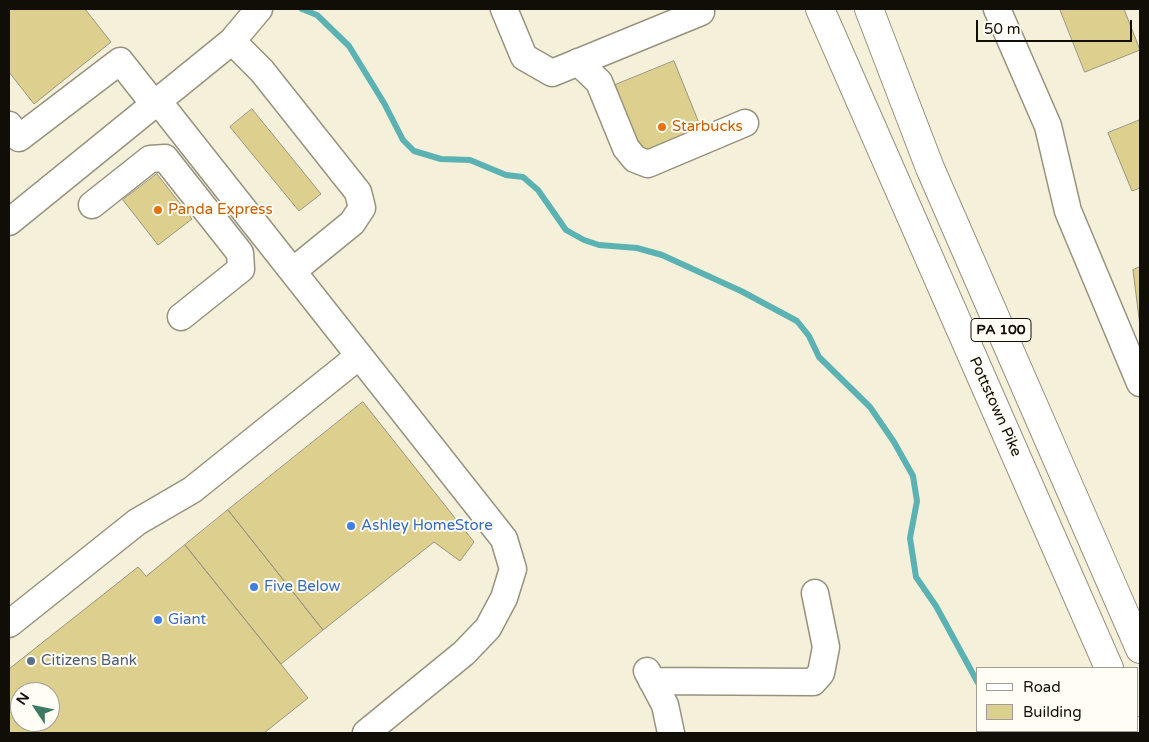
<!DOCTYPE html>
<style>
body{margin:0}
#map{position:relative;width:1149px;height:742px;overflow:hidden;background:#f5f0d9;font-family:"Varela Round",sans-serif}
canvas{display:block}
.frame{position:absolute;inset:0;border:10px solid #100e07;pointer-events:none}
.legend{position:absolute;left:976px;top:667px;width:162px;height:65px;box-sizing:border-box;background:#fffdf4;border:1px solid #9f9d95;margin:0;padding:6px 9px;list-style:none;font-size:15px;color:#100e07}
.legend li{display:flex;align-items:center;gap:10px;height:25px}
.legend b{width:25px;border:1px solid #9f9d95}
.north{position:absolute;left:10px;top:682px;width:50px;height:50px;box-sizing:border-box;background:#fffdf4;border:1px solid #9f9d95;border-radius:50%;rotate:304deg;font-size:14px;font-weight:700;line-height:20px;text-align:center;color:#100e07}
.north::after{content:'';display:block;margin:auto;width:18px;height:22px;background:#3c7a66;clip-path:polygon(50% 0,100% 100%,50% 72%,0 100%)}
.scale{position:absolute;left:976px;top:20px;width:156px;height:22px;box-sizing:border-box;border:2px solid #100e07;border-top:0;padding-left:6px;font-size:15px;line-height:18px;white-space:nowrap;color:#100e07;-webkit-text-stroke:4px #fffdf4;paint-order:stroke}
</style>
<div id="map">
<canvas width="1149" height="742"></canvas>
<div class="frame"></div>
<ul class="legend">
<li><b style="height:6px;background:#fff"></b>Road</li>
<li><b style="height:14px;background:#ddcf8e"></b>Building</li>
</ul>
<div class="north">N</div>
<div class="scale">50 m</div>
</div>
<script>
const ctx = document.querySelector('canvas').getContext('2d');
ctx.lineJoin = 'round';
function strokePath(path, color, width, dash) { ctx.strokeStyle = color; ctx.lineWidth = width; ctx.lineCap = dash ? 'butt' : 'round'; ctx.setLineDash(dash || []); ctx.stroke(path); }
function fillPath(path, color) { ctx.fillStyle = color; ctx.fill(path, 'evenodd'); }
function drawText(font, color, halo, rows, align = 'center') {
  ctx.font = font + ' "Varela Round",sans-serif'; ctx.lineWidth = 4; ctx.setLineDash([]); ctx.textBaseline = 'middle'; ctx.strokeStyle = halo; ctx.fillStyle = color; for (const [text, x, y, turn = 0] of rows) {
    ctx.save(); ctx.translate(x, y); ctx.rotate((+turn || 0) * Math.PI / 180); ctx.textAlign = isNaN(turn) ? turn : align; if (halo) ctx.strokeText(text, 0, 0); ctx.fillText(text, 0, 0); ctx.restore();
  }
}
const stream = new Path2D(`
 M302 9 317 15 349 46 384 103 403 140 414 151 441 159 470 160 506 175 523 177 538 190 566 230 584 240 599 245 637 248 662 255 741 291 797 321 809 336 819 357 870 407 894 442 913 476 917 501 910 538 916 577 936 606 978 683
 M1003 731 1005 733`);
const building = new Path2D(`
 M9 9H85L111 42 34 104 9 72Z
 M1060 9H1124L1140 50 1085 72Z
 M674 61 701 128 636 155 608 88Z
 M252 109 321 194 299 211 230 127Z
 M1140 120V188L1132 191 1108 133Z
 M157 174 192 219 158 245 123 200Z
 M1140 267V326L1133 270Z
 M363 402 474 542 460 561 434 542 323 630 228 510Z
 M228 510 323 630 281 664 185 545Z
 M185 545 308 698 264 733H9V669L138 567 146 576ZM20 692H50V722H20Z`);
const minor = new Path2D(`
 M504 9 524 57 552 73 701 12 699 9
 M997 9 1048 126 1068 211 1140 383
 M232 41 262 71 358 192 362 208 352 223 293 271
 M578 62 599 82 626 148 635 159 648 164 745 123
 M158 101 504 539 513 569 504 598 488 628 464 653 366 733
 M9 125 19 138 120 61 154 104
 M92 205 150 159 165 158 240 253 241 269 181 317
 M9 222 232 41 259 9
 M9 624 137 522 192 490 359 356
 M647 671 665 705 671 733
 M652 681 813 682 821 673 826 647 815 593`);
const highway = new Path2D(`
 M820 9 1109 668
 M869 9 930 168 1140 649
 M1137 731 1138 733`);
const markers = [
 [662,127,5,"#e8710a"],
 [158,210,5,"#e8710a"],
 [351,526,5,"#3f7fe0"],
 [254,587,5,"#3f7fe0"],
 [158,620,5,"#3f7fe0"],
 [31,661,5,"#5c6f8a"]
];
const shields = [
 [1001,330,60]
];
const shieldNames = [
 ["PA 100",1001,330]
];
const foodNames = [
 ["Starbucks",672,127],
 ["Panda Express",168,210]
];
const streetNames = [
 ["Pottstown Pike",995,407,66]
];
const shopNames = [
 ["Ashley HomeStore",361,526],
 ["Five Below",264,587],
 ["Giant",168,620]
];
const serviceNames = [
 ["Citizens Bank",41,661]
];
strokePath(stream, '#5ab2b3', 6);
fillPath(building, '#ddcf8e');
strokePath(building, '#999480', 1);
strokePath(minor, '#97927e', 29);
strokePath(highway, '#97927e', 30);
strokePath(minor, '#fff', 26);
strokePath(highway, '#fff', 28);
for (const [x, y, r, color] of markers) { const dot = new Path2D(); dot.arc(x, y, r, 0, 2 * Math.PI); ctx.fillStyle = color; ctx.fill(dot); strokePath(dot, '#fffdf4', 2); }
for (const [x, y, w] of shields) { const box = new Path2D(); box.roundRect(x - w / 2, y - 11.5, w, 23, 4); ctx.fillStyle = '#fffdf4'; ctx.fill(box); strokePath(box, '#100e07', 1); }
drawText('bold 14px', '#100e07', null, shieldNames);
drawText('15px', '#c56008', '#fffdf4', foodNames, 'left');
drawText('15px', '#100e07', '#fffdf4', streetNames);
drawText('15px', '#366cbe', '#fffdf4', shopNames, 'left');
drawText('15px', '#4e5e75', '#fffdf4', serviceNames, 'left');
</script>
